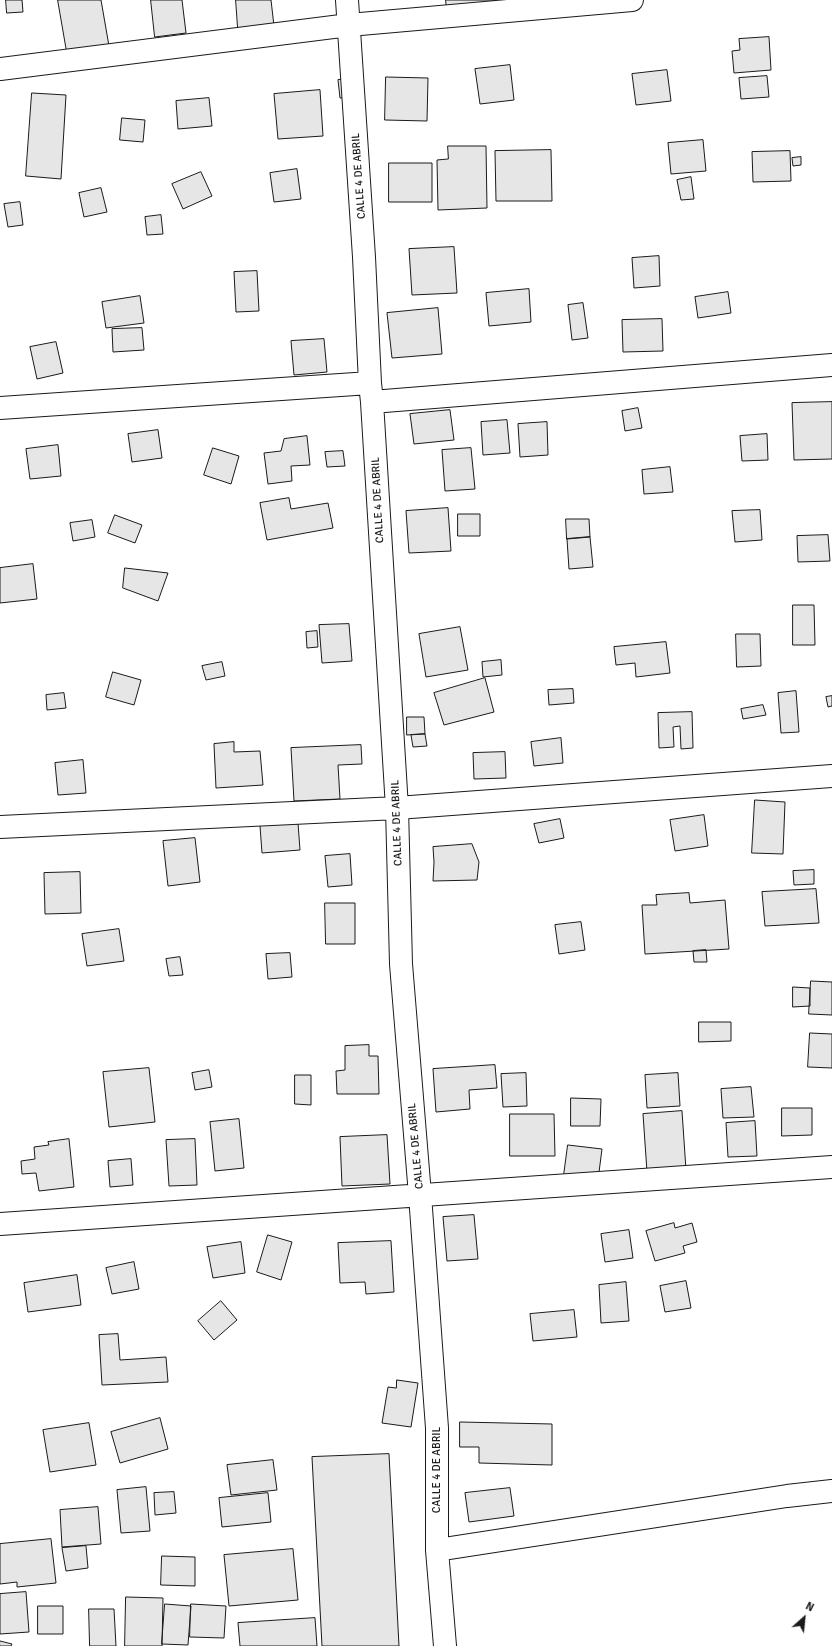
<!DOCTYPE html>
<style>
body{margin:0}
#map{position:relative;width:832px;height:1646px;overflow:hidden;background:#fff;font-family:Signika,sans-serif}
canvas{display:block}
.north{position:absolute;left:784px;top:1598px;width:40px;height:40px;-webkit-text-stroke:3px #fff;paint-order:stroke;rotate:27deg;font-size:11px;font-weight:700;line-height:16px;text-align:center;color:#1a1a1a}
.north::after{content:'';display:block;margin:auto;width:14px;height:18px;background:#1a1a1a;clip-path:polygon(50% 0,100% 100%,50% 72%,0 100%)}
</style>
<div id="map">
<canvas width="832" height="1646"></canvas>
<div class="north">N</div>
</div>
<script>
const ctx = document.querySelector('canvas').getContext('2d');
ctx.lineJoin = 'round';
function fillPath(path, color) { ctx.fillStyle = color; ctx.fill(path, 'evenodd'); }
function strokePath(path, color, width, dash) { ctx.strokeStyle = color; ctx.lineWidth = width; ctx.lineCap = dash ? 'butt' : 'round'; ctx.setLineDash(dash || []); ctx.stroke(path); }
function drawText(font, color, halo, rows, align = 'center') {
  ctx.font = font + ' Signika,sans-serif'; ctx.lineWidth = 3; ctx.setLineDash([]); ctx.textBaseline = 'middle'; ctx.strokeStyle = halo; ctx.fillStyle = color; for (const [text, x, y, turn = 0] of rows) {
    ctx.save(); ctx.translate(x, y); ctx.rotate((+turn || 0) * Math.PI / 180); ctx.textAlign = isNaN(turn) ? turn : align; if (halo) ctx.strokeText(text, 0, 0); ctx.fillText(text, 0, 0); ctx.restore();
  }
}
const building = new Path2D(`
 M6 0H22L23 12 7 13Z
 M58 0H101L109 46 67 52Z
 M151 0H182L186 33 155 37Z
 M236 0H271L274 26 238 28Z
 M446 0H494L495 6 447 11Z
 M769 37 771 70 734 73 732 51 740 50 739 39Z
 M510 65 514 100 480 104 475 69Z
 M667 70 671 101 636 105 632 74Z
 M767 76 769 97 741 99 739 78Z
 M386 77 428 78 427 121 385 120Z
 M346 79 348 98H340L338 80Z
 M320 90 323 136 278 139 274 94Z
 M32 93 66 95 61 179 26 176Z
 M209 98 212 126 178 129 176 101Z
 M122 118 145 120 143 142 120 140Z
 M703 140 706 171 671 174 668 143Z
 M448 146H486L487 208 438 210 437 160 448 159Z
 M551 150 552 201H496L495 151Z
 M790 151 791 181 753 182 752 152Z
 M801 157V165L793 166 792 158Z
 M389 163H432V202H389Z
 M297 169 301 199 274 202 270 173Z
 M201 172 212 196 183 209 172 184Z
 M691 177 694 199 681 200 677 180Z
 M101 188 107 212 84 217 79 193Z
 M20 202 23 225 8 227 4 204Z
 M161 215 163 234 147 235 145 217Z
 M454 247 457 293 412 295 409 249Z
 M659 256 660 286 634 288 632 258Z
 M257 271 259 311 236 312 234 272Z
 M529 289 531 322 489 326 486 293Z
 M728 292 731 313 698 318 695 297Z
 M140 296 144 323 106 328 102 302Z
 M583 303 588 338 572 340 568 305Z
 M438 308 442 354 392 358 387 313Z
 M662 319 663 351 623 352 622 320Z
 M142 328 144 350 113 352 112 329Z
 M324 339 327 372 294 375 291 341Z
 M56 342 63 373 37 379 30 347Z
 M832 402V459L794 460 792 403Z
 M638 408 642 428 625 431 622 411Z
 M450 410 454 440 414 444 410 414Z
 M507 420 510 453 483 455 481 422Z
 M547 422 548 455 520 457 518 424Z
 M158 430 162 458 132 462 128 434Z
 M767 434 768 460 742 461 740 436Z
 M307 436 310 465 291 466 292 481 268 484 264 453 281 451 284 439Z
 M58 445 61 476 30 479 26 449Z
 M213 448 239 456 231 484 204 475Z
 M471 448 475 489 445 491 442 450Z
 M343 451 345 466 327 467 325 452Z
 M670 467 673 492 644 494 642 470Z
 M289 498 291 509 328 503 333 528 267 540 260 503Z
 M448 508 451 551 409 553 406 511Z
 M760 510 762 540 735 542 732 511Z
 M458 514H480V536H458Z
 M115 515 142 525 135 543 108 533Z
 M566 519H589L590 537 567 539Z
 M92 520 95 537 73 541 70 523Z
 M828 535 830 561 798 562 797 536Z
 M590 537 593 567 569 569 567 539Z
 M33 564 37 599 0 603V568Z
 M125 568 168 573 158 601 123 588Z
 M793 605H814L815 645H793Z
 M349 624 352 661 322 663 319 625Z
 M460 627 468 670 426 677 419 634Z
 M317 631 318 647 307 648 306 632Z
 M736 634H760L761 666 737 667Z
 M666 642 670 673 636 677 635 663 616 665 614 647Z
 M501 660 502 675 483 677 482 662Z
 M222 662 225 676 206 680 202 666Z
 M113 672 141 680 134 705 106 697Z
 M485 678 494 712 444 725 434 693Z
 M573 689 574 703 549 705 548 690Z
 M796 691 799 732 781 733 778 693Z
 M64 693 66 708 47 710 46 695Z
 M832 696V706L828 707 826 697Z
 M763 705 766 715 743 719 741 709Z
 M692 712 693 748 681 749 680 726 673 727 674 747 659 748 658 713Z
 M407 717H424L425 734 407 735Z
 M425 734 427 746 413 747 411 735Z
 M561 738 563 763 534 766 531 742Z
 M234 742V752L260 751 263 785 216 788 214 744Z
 M361 745 362 764 338 765 340 799 294 801 291 748Z
 M505 752 506 778 474 779 473 753Z
 M83 760 86 793 58 795 55 763Z
 M755 800 785 802 783 854 752 853Z
 M704 815 708 846 675 851 670 820Z
 M560 819 564 838 539 843 534 824Z
 M298 823 300 850 262 853 260 826Z
 M195 838 200 882 168 886 163 841Z
 M472 844 479 862 477 880 433 881 434 862 433 847Z
 M350 854 352 885 328 887 325 856Z
 M814 870V884L794 885 793 871Z
 M80 872 81 913 45 914 44 873Z
 M816 889 819 923 765 926 762 892Z
 M689 893 690 903 725 900 729 949 645 954 642 905H657L656 895Z
 M325 903H355V944H326Z
 M581 922 585 950 559 954 555 925Z
 M119 929 124 961 87 966 82 934Z
 M706 950 707 962H694L693 951Z
 M290 953 292 977 268 979 266 954Z
 M180 957 183 975 169 976 166 959Z
 M811 981 832 982V1015L809 1014Z
 M793 987 810 988V1006L793 1007Z
 M699 1022H731V1041L699 1042Z
 M810 1033 832 1034V1068L808 1067Z
 M369 1045V1056H378L379 1094H337L336 1071 345 1070V1046Z
 M495 1065 497 1088 469 1090 470 1109 436 1112 433 1069Z
 M149 1068 155 1122 109 1127 103 1072Z
 M209 1070 212 1087 195 1090 192 1073Z
 M526 1073 527 1106 503 1107 501 1074Z
 M678 1073 680 1106 647 1108 645 1075Z
 M295 1075H311V1105L295 1104Z
 M751 1087 754 1117 723 1118 721 1089Z
 M571 1098 601 1099 600 1126H571Z
 M782 1108H812V1135L782 1136Z
 M682 1111 686 1170 647 1172 643 1114Z
 M510 1114H554L555 1156H510Z
 M239 1119 244 1168 215 1171 210 1122Z
 M755 1121 757 1156 728 1157 726 1123Z
 M387 1135 390 1184 342 1186 340 1137Z
 M69 1139 74 1187 39 1191 36 1173 22 1174 21 1161 35 1159 34 1147 49 1145 48 1142Z
 M195 1139 197 1185 169 1186 166 1140Z
 M568 1145 602 1149 598 1180 564 1175Z
 M131 1159 133 1185 110 1187 108 1161Z
 M474 1215 478 1259 447 1261 443 1217Z
 M674 1223 675 1228 692 1223 697 1242 683 1246 685 1253 655 1261 646 1231Z
 M629 1230 633 1258 605 1262 601 1234Z
 M268 1235 292 1242 281 1280 257 1272Z
 M391 1241 394 1292 366 1294 365 1282 340 1283 338 1243Z
 M241 1242 245 1273 213 1278 207 1247Z
 M134 1262 139 1289 112 1294 106 1268Z
 M77 1275 81 1305 28 1312 24 1283Z
 M686 1281 691 1308 665 1312 660 1286Z
 M626 1282 629 1321 601 1323 599 1285Z
 M221 1301 237 1320 214 1340 198 1321Z
 M574 1310 577 1337 533 1341 530 1314Z
 M118 1334 120 1360 166 1357 168 1382 102 1385 99 1335Z
 M397 1380 418 1383 411 1427 382 1423 388 1387 396 1388Z
 M160 1418 168 1449 120 1463 111 1432Z
 M460 1422 552 1424V1465L479 1463V1447H460Z
 M89 1423 96 1465 50 1472 43 1430Z
 M389 1454 399 1646H322L312 1457Z
 M273 1460 277 1490 231 1495 227 1465Z
 M146 1487 150 1531 121 1533 117 1490Z
 M510 1488 514 1516 469 1522 465 1493Z
 M174 1492 176 1513 155 1515 154 1493Z
 M268 1493 271 1522 222 1527 219 1498Z
 M98 1507 101 1544 62 1547 60 1510Z
 M51 1539 56 1583 17 1587V1582L0 1584V1544Z
 M86 1546 88 1568 66 1571 62 1548Z
 M293 1549 298 1600 229 1606 224 1555Z
 M162 1556 195 1557V1586L161 1585Z
 M26 1592 29 1632 0 1634V1594Z
 M126 1597 163 1598 162 1646H125Z
 M165 1604 191 1606 188 1645 162 1644Z
 M191 1604 226 1606 224 1638 190 1637Z
 M38 1606H63V1634H38Z
 M89 1609H114L116 1646H90Z
 M315 1618 317 1646H240L238 1623Z
 M0 1641 12 1644 11 1646H0Z`);
const minor = new Path2D(`
 M347 0 364 257 370 383 372 402 397 808 401 964 420 1195 437 1428V1550L445 1646
 M0 69 349 25 632 0
 M0 408 370 383 372 402 832 365
 M0 827 397 808 832 776
 M0 1224 832 1167
 M437 1550 787 1496 832 1491`);
const streetNames = [
 ["CALLE 4 DE ABRIL",359,176,-94],
 ["CALLE 4 DE ABRIL",378,500,-93],
 ["CALLE 4 DE ABRIL",397,823,-92],
 ["CALLE 4 DE ABRIL",416,1146,-95],
 ["CALLE 4 DE ABRIL",437,1470,-90]
];
fillPath(building, '#e6e6e6');
strokePath(building, '#1a1a1a', 1);
strokePath(minor, '#1a1a1a', 24);
strokePath(minor, '#fff', 22);
drawText('11px', '#1a1a1a', '#fff', streetNames);
</script>
